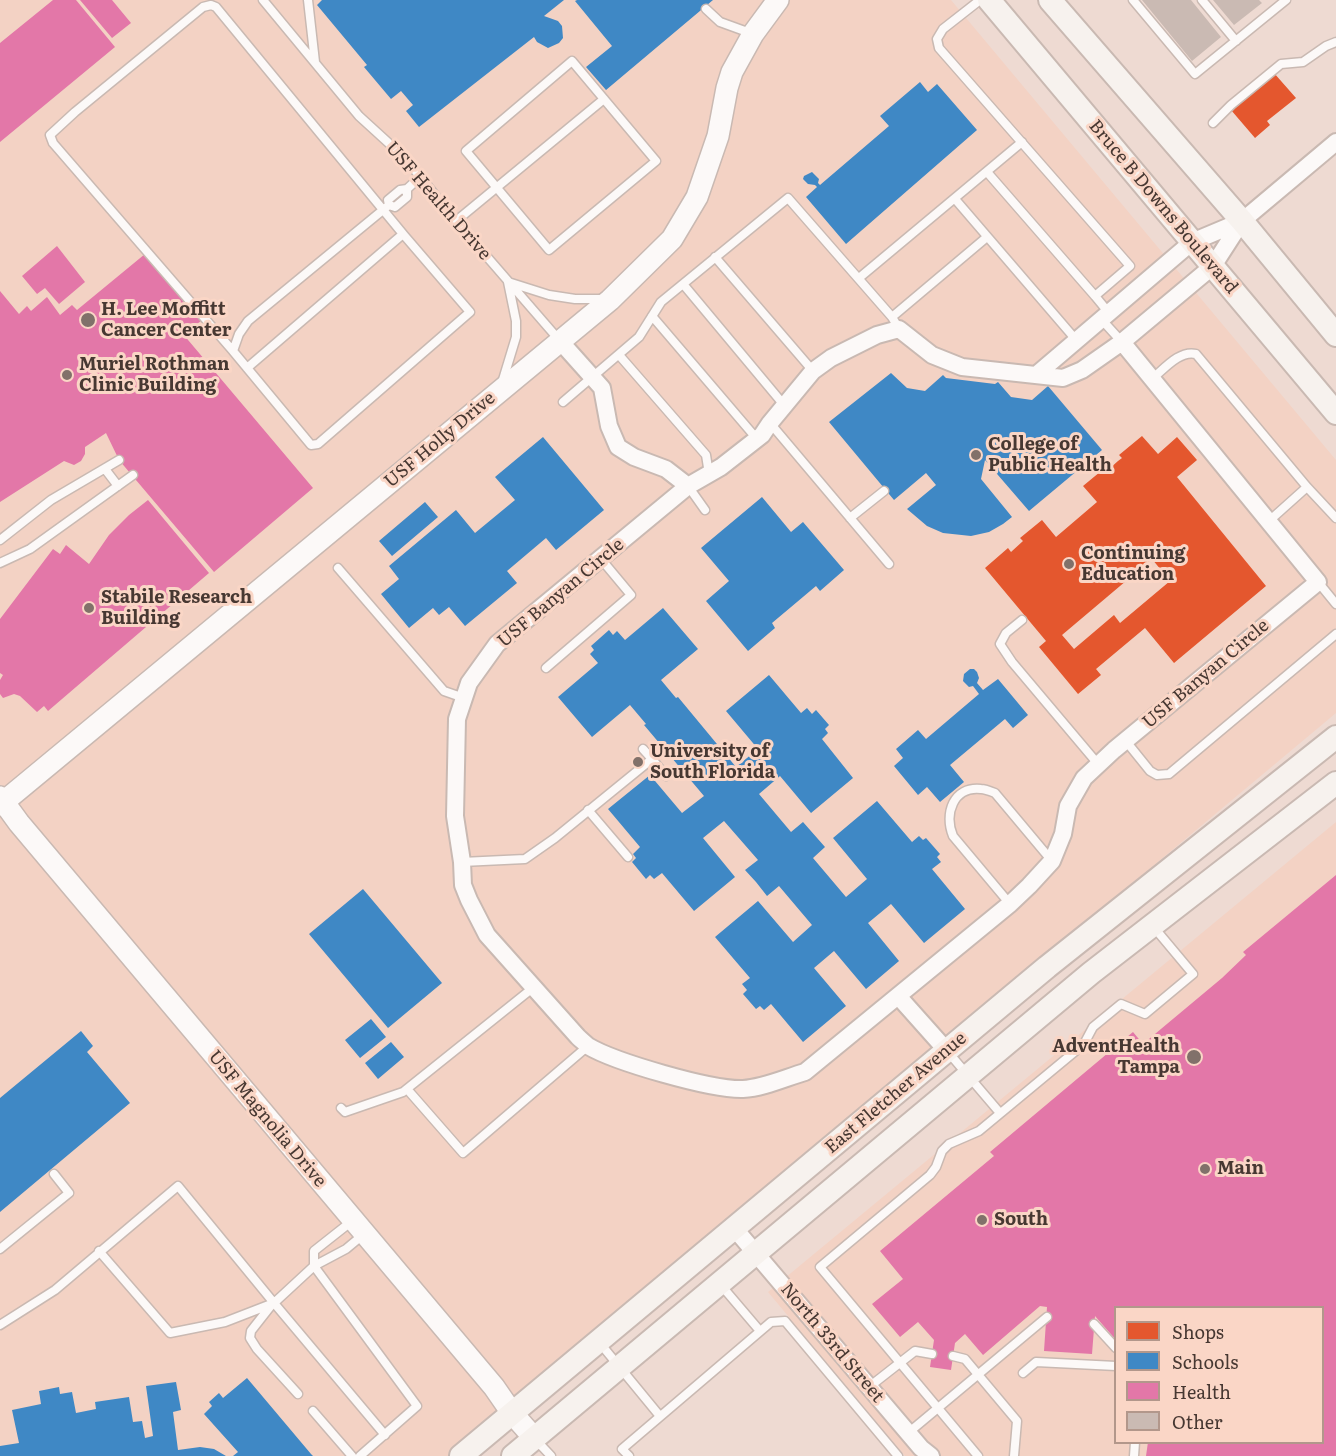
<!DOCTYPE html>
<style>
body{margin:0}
#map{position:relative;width:1336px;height:1456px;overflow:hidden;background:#eedad2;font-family:Literata,serif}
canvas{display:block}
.legend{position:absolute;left:1114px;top:1306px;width:210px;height:138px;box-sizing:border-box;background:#fad6c6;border:2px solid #b2978b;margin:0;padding:8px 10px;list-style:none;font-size:18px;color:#473832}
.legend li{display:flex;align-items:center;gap:12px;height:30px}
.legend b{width:30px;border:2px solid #b2978b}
</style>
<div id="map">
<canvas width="1336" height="1456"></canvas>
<ul class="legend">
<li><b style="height:16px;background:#e4572e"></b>Shops</li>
<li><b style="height:16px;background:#3f88c5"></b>Schools</li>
<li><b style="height:16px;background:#e377a8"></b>Health</li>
<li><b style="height:16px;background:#cabab3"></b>Other</li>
</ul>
</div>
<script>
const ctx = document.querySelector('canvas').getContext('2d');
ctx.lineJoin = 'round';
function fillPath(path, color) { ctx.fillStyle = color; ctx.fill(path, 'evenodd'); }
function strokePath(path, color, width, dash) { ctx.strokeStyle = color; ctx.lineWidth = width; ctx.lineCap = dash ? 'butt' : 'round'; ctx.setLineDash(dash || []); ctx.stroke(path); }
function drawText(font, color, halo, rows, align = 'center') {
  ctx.font = font + ' Literata,serif'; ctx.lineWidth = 6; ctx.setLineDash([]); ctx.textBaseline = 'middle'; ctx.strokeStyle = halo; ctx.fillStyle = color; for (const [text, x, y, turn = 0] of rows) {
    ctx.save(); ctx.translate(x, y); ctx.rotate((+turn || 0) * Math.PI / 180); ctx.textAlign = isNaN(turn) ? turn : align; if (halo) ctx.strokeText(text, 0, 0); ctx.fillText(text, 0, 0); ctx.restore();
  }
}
const built = new Path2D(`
 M0 0H951L1336 460V713L448 1456H0Z
 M1336 822V1456H905L768 1292ZM1116 1308H1322V1442H1116Z`);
const shops = new Path2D(`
 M1274 73 1296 98 1267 121 1270 125 1255 138 1231 110Z
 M1142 436 1158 454 1177 437 1197 460 1177 477 1266 586 1174 663 1145 628 1096 669 1101 675 1078 694 1039 647 1046 641 985 568 1008 548 1011 552 1023 541 1020 538 1042 520 1056 537 1097 502 1083 486 1106 467 1108 470 1118 461 1122 458 1119 455ZM1152 559 1170 581 1120 623 1114 615 1074 649 1062 635Z`);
const schools = new Path2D(`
 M322 0H564L544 16 558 21 562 26 563 38 559 43 548 48 537 42 534 37 419 127 406 111 413 105 401 91 391 99 364 67 367 65 317 5Z
 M577 0H713L606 90 586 67 612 46 575 1Z
 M920 82 928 92 937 84 977 130 846 244 806 197 817 187 815 185 808 184 803 179 804 176 812 172 819 179 818 183 820 185 889 126 880 116Z
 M891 373 907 388 925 391 943 375 946 378 995 384 998 382 1011 397 1032 400 1048 386 1102 450 1029 511 985 460 981 479 1012 517 1003 524 989 532 971 536 943 533 927 526 907 509 936 485 926 473 894 500 829 422Z
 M543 437 604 510 556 550 546 538 507 571 517 583 465 626 449 607 439 615 433 608 409 628 381 594 399 579 389 566 456 510 475 533 515 500 495 477Z
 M762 497 791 532 803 522 844 570 820 591 816 586 797 602 772 623 775 628 748 651 706 601 729 581 701 548Z
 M425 502 438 517 392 556 379 541Z
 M663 608 698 649 661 680 676 698 678 697 736 767 758 749 726 711 769 675 801 713 807 708 812 714 816 710 829 725 825 729 828 733 822 739 853 778 811 813 780 776 759 794 791 832 803 822 825 847 813 858 846 897 867 879 833 838 877 801 912 842 919 836 923 840 926 838 940 854 937 857 941 862 932 869 965 909 924 943 891 904 868 923 899 961 866 989 834 951 814 968 846 1006 803 1042 771 1004 764 1010 760 1006 756 1009 743 994 747 990 742 984 750 978 715 937 758 901 793 942 812 925 779 886 767 896 756 882 745 870 758 860 724 821 703 838 735 877 694 911 662 873 654 879 650 875 646 879 632 862 636 858 633 854 640 847 608 809 650 775 682 813 704 796 644 725 646 724 630 705 592 737 558 697 598 663 590 654 594 650 591 646 609 630 613 635 617 631 625 640Z
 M970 669H974L977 672 979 678 977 683 983 690 998 679 1028 715 1013 728 1005 719 950 765 964 782 940 802 927 787 918 795 894 766 903 758 896 749 918 730 926 739 979 694 973 686 969 687 963 681 964 674Z
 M363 889 442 983 388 1028 309 934Z
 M371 1019 386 1037 360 1058 345 1040Z
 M81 1031 93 1046 87 1052 130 1103 0 1212V1098Z
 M391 1042 404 1057 378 1079 365 1063Z
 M247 1378 311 1454 313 1456H233L238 1452 204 1414 212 1406 209 1402 219 1393 223 1398Z
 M176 1382 181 1410 173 1412 178 1450 200 1447 214 1449 226 1456H0V1446L19 1443 12 1410 41 1404 39 1391 59 1387 60 1394 72 1392 76 1413 96 1409 95 1402 129 1397 133 1422 142 1421 145 1438 153 1436 146 1386Z`);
const health = new Path2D(`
 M53 0H76L115 47 0 142V43Z
 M80 0H112L131 23 112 38Z
 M57 246 85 282 59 304 45 288 37 294 22 276Z
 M145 254 201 321 183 334 313 488 214 572 119 460 106 433 85 447V454L81 461 74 465 64 461 0 502V291L19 314 27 306 31 311 47 297 60 315 72 305 77 310Z
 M148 500 209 573 48 711 44 706 37 712 20 696 14 694 3 698 0 694V680L3 675 0 673V619L53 549 60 554 66 545 89 564 109 535 129 515Z
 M1336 875V1456H1146L1148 1442H1322V1308H1116V1340L1095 1316 1092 1354 1044 1351 1047 1307 1040 1306 983 1355 965 1334 955 1343 951 1370 930 1367 934 1340 918 1322 900 1337 872 1304 903 1279 880 1251 994 1156 990 1152 1133 1032 1143 1044 1222 978 1246 955 1243 952Z`);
const building = new Path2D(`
 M1142 0H1191L1221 37 1192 61Z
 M1213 0H1259L1262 3 1234 25Z`);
const service = new Path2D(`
 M263 0 359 116 405 158 456 221 560 341
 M308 0 315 62
 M980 0 943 29 937 39 939 48 1130 266 1095 296 1109 313
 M1133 0 1195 74 1286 0
 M1202 0 1236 41
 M706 9 720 22 753 34
 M572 61 656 161 549 250 466 151Z
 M1213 123 1231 105 1281 64 1303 62 1326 46 1336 42
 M987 172 1095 296
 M407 189 420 177
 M955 199 1077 341
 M389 205 395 207 407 197V189L400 190 388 200 389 205 248 321 239 334 233 351 311 445 318 444 470 312 403 234
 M456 221 604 99
 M715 257 813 371
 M859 278 1022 142
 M508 282 549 295 575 299H604
 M683 284 784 405
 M652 316 757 439
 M892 317 987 237
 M1102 320 1122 342
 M233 351 53 143 50 135 75 112 203 7 211 5 216 7 403 234 247 368
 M619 355 706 455 709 474
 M1153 378C1165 368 1180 350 1196 354L1307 487
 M502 383 516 337V321L508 282
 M563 402 639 337 661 302 788 198 892 317 899 329
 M770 423 889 564
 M105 469 118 486
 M688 486 705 510
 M850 518 884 491
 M1269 521 1307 487 1336 518
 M0 540 51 500 119 460
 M0 563 30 549 133 475
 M338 568 444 691 464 698
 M1318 582 1336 604
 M1022 620 1006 633 1000 644 1012 662 1098 764
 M546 668 631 595 601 559
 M1125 740 1150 771 1157 775 1169 774 1336 634
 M643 749 652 759
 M588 810 628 857
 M462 862 525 859 555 838 652 759 666 776
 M1010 904 953 836C944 814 953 786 981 789 985 789 990 791 995 793L1052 861
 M948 1052 1000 1113
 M407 1089 463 1153 588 1046
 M341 1108 345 1112 403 1092 534 987
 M352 1221 314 1251V1266L417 1406 360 1456
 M0 1249 69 1193 54 1174
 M99 1251 170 1333 225 1322 274 1303
 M720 1284 760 1331
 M273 1303 251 1331 250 1338 257 1349 298 1394
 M274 1303 385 1435
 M1094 1324 1116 1348
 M0 1325 55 1290 178 1186 274 1303 314 1266 346 1249 364 1234
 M599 1342 659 1415
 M953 1356 965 1359 1017 1421 1014 1456
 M1023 1373 1036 1362 1116 1366
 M869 1387 915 1351 932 1354
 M313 1411 352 1456
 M908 1433 1047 1317
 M535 1439 551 1456
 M629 1456 622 1449 771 1322 785 1321 898 1456
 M978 1456 820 1267 930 1175 936 1167 942 1151 949 1144 979 1131 1084 1044 1093 1027 1121 1004 1145 1014 1193 974 1152 925
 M1134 1456 1135 1442`);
const minor = new Path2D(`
 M560 341 602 388 609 426 618 447 634 457 666 469 688 486
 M1122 342 1318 582 1114 750 1084 778 1068 806 1063 834 1052 861 1029 886 1010 904 805 1072C785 1078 763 1088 743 1089 711 1090 615 1062 588 1046 585 1043 581 1040 578 1037L487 935 469 900 463 885 462 862 455 816 457 719 469 683 497 644 688 486 721 467 762 435 770 423 813 371 831 358 877 335 899 329 932 355 962 367 1063 378 1082 370 1122 342 1213 266 1242 221 1336 142
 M1036 375 1192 242 1242 221
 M898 996 947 1051
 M735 1229 921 1448 931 1456`);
const tertiary = new Path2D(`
 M0 797 19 823 494 1387 512 1413 535 1439
 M0 805 610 300 672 239 697 197 718 136 727 88 732 72 753 34 778 0`);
const secondary = new Path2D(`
 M989 0 1336 413
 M1050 0 1242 221 1336 335
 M461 1456 1047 967 1336 737
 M513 1456 1091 973 1336 783`);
const markers = [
 [88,320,8,"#81716a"],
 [67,375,6,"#81716a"],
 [976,455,6,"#81716a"],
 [1069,564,6,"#81716a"],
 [89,608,6,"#81716a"],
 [638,762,6,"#81716a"],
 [1194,1057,8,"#81716a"],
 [1205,1169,6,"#81716a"],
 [982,1220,6,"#81716a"]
];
const streetNames = [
 ["USF Health Drive",438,201,49],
 ["Bruce B Downs Boulevard",1163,207,50],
 ["USF Holly Drive",440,440,-40],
 ["USF Banyan Circle",561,593,-40],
 ["USF Banyan Circle",1206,674,-40],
 ["East Fletcher Avenue",896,1093,-40],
 ["USF Magnolia Drive",267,1119,50],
 ["North 33rd Street",832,1343,50]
];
const poiNames = [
 ["H. Lee Moffitt",101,310],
 ["Cancer Center",101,331],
 ["Muriel Rothman",79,365],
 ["Clinic Building",79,386],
 ["College of",988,445],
 ["Public Health",988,466],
 ["Continuing",1081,554],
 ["Education",1081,575],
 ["Stabile Research",101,598],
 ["Building",101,619],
 ["University of",650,752],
 ["South Florida",650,773],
 ["AdventHealth",1180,1047,"right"],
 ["Tampa",1180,1068,"right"],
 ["Main",1217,1169],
 ["South",994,1220]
];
fillPath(built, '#f3d2c4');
fillPath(shops, '#e4572e');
fillPath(schools, '#3f88c5');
fillPath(health, '#e377a8');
fillPath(building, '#cabab3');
strokePath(service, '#c9b9b2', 11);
strokePath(minor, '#c9b9b2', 20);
strokePath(tertiary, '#c9b9b2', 24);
strokePath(secondary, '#c9b9b2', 26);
strokePath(service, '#fcf9f8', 8);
strokePath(minor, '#fcf9f8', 16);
strokePath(tertiary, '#fcf9f8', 21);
strokePath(secondary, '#f7f2ee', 22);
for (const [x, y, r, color] of markers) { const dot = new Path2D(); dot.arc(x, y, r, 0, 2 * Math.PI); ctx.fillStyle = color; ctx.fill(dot); strokePath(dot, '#fad6c6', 2); }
drawText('18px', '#473832', '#fad6c6', streetNames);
drawText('bold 18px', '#473832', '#fad6c6', poiNames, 'left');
</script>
